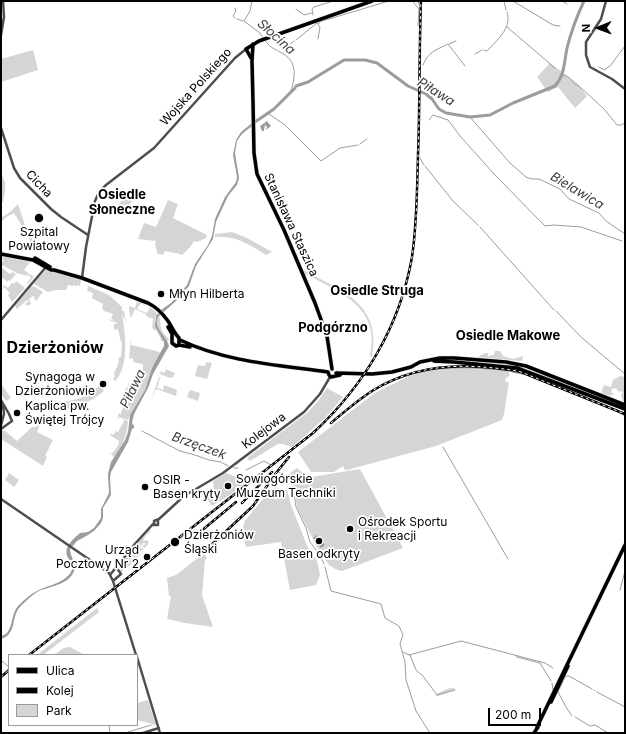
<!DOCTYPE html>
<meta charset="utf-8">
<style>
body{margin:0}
#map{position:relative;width:626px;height:734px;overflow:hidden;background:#fff;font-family:Inter,sans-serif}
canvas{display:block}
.frame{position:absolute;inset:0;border:2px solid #000;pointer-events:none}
.legend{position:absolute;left:8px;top:654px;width:130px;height:72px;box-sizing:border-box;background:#fff;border:1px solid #999;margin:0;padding:5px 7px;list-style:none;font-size:12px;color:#000}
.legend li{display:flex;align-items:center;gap:8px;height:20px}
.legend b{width:20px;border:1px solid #999}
.north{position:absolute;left:578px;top:8px;width:40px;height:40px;-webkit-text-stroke:3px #fff;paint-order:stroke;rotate:269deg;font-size:11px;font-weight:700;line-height:16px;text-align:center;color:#000}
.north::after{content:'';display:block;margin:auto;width:14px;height:18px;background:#000;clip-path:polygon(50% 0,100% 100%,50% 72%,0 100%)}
.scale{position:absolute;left:488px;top:708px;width:53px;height:18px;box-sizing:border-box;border:2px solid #000;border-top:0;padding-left:5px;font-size:12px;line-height:14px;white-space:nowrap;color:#000;-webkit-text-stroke:3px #fff;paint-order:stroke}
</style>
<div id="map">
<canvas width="626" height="734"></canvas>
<div class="frame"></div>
<ul class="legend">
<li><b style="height:5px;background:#000"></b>Ulica</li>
<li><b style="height:5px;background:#000"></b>Kolej</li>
<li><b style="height:11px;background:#d5d5d5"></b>Park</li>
</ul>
<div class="north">N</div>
<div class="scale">200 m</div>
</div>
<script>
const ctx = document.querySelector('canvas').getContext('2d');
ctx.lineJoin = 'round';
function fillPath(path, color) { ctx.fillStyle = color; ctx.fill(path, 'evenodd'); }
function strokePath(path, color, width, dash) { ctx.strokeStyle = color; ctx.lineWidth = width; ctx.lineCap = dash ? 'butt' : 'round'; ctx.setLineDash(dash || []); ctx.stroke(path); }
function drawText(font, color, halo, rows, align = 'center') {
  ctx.font = font + ' Inter,sans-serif'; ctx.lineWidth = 3.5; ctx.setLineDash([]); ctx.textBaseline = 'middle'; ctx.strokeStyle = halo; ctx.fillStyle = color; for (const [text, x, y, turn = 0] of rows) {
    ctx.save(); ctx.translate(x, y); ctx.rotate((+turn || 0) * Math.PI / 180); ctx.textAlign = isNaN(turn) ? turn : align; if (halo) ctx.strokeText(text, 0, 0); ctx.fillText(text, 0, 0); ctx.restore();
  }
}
const green = new Path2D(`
 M33 50 38 70 1 82V59Z
 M550 63 577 83 587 96 575 108 558 87 548 92 537 77Z
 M1 174C8 183 5 193 3 202L1 203Z
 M125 195 132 201 123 214 116 209Z
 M168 200 178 204 173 218 207 235 206 238 197 242 194 241 191 246 182 255C176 252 171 253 165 251L163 255 158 254 155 245 156 241 138 239 144 223 156 227Z
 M18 204 25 225 36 245 33 247 26 232 22 226 14 213 8 216 1 222V218L10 212Z
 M232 232 247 238 272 252 266 255C250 245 235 235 215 237V234Z
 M1 256 30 262 24 270 34 277 28 284 27 283 31 278 28 274 27 276 17 273 4 266 5 264 2 267 1 263 4 260 1 259Z
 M1 267 10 274 12 272 16 274 10 281 8 280 7 282 3 278 1 281Z
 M47 269 79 279 81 280 80 286 77 285 76 287 74 285 73 286 68 285 66 290H56L48 292 34 284 38 278Z
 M303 270C342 291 382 303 372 357L370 356C381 307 340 292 305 274Z
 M16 281 25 288 12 302 8 295 10 293 4 287 1 291 4 285 8 288 12 282 14 284Z
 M34 286 43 292 36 301 34 298 35 297 33 296 29 299 31 304 27 306 25 304 29 301 27 300 17 309 15 305 29 290 28 289 30 287Z
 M88 286 109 295 122 307V311H124L126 323 122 313C125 332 130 366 115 381L113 379 115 377 114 373 118 365 119 357H121L122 343 121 342 118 329 114 330V324H117V323L106 319 116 321 111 319 113 314 104 311 102 308 103 304 92 298 93 293 87 291Z
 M137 301 146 305 140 304 137 309 147 313 150 307 157 313C151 324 159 332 164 342L160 340 161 339 156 330H154L152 327 153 319 146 316V314L135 309 132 316 130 317 129 306 135 308Z
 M159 316C163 327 157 328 169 339L168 341C161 333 153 326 159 316Z
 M131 337V345L156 351 161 353 152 368 145 390 130 415 128 420 119 417 118 420V415L120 413V416C122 408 131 398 125 389L127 388 129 382 128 389H133L132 393 134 394 143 373V364L133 362V358L129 359Z
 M495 351H500L503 356 513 359 523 356 522 361 477 357 486 353H488V356L494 355Z
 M206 362 212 363 207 379 195 376 198 365 205 366Z
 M163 368 175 373 173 377 170 378 160 374 161 371 164 373 166 370Z
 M456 368 508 371 510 375 505 379 506 382H509L504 414 502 420 436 446 347 470H345L343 466 334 472H311L298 452 375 393 409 376 422 372 440 369Z
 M534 371 608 399V402L534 373Z
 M620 376 625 377V402H623L621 395 623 392 617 391V389L613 388 611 392 614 394 610 396 601 393 604 385 611 387 613 380Z
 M159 377 162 378H160L157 388 163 390 164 385 177 390 176 396 156 389 151 401Z
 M2 385 11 398 6 401 1 394V386Z
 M100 385 104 391C85 407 58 416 34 405L35 402H38C56 402 71 403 88 395L87 392 97 388Z
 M327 388 343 397 325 418 292 447 283 444H278L250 461 247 458 308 412 318 401Z
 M190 390 200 393 198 401 187 397Z
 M122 419 128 421C127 436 123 444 114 457L108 451 112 454 119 444V441L110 435 112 432 111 434 113 435 116 431 118 432 124 421Z
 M39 421 41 422 37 432 53 440 45 456 47 457 43 466 1 439V432L4 430 17 441 32 427H36Z
 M297 468 307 477H311L360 469 403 548 342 571 335 569 329 565 319 551 298 510 296 502 295 487 286 476Z
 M9 473 19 480 14 487 5 480Z
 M226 473 234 476H243L247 482 230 495 212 506 206 497 214 490 213 481Z
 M274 487 287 490 291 505 308 548 317 561 320 575 316 585 290 590 281 542 246 547C244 537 241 530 245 521L270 490Z
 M151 528 150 532 146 535 143 541 148 540V542L149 543 145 548 142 546 146 544 143 543 140 547 144 549 139 552 140 554 145 550 127 568 126 567 122 572C120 571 119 568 119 565L132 548Z
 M204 553 207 558 205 560 202 595 213 627 185 623 167 619 171 596H169L167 578 176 575Z
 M97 608 99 612 43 655H37Z
 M70 647 85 655H54L64 648Z
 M450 688H454L455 690 438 696H435L438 693Z
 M148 700 156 725 137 720V703Z`);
const water = new Path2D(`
 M267 121 271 126 266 130 267 127 265 125 264 131H262L260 126Z
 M252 123V126L242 134 237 141 235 153 239 178 237 185 228 196 216 222 213 239 196 266 189 286 175 302 158 317C153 330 167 335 169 346L153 374 148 388 134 414 132 423 134 426V428L132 429 128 442 111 472 110 478 111 495 103 508V518L101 523 95 530 88 535 77 541 70 549C70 556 75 561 75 566 74 584 51 586 39 591 33 594 25 602 20 607 11 616 17 635 1 639V636C15 633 9 613 20 604 25 599 31 594 37 591 48 585 63 584 71 572 79 559 51 557 80 533L88 532 94 528 101 518V509L109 493 108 474 111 462 125 440 128 432 130 415 145 390 152 368 164 346V342L155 326 156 316 161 310 171 303 187 285 195 264 208 245 212 236 215 219 225 197 236 182 237 177 233 155 236 140 241 132Z
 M317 535 325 545 321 548 313 538Z`);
const stream = new Path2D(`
 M252 1 250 11 244 21 260 33 263 38
 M504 1 506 10
 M513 1 553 25 560 26
 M562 1 567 4
 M413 2 419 9 418 26
 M418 4 419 1
 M235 8 236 11 233 16 235 18
 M296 9 304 15 312 13
 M313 15 312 9 314 7 333 1
 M237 19 243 21
 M319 24V22L389 1
 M507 27 555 68
 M265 40C269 47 273 48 280 52 297 60 296 74 291 91
 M296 40 317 23 320 27 318 39
 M449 44 456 41
 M287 47 294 41
 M484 50 487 51 490 48C499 38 512 27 507 12
 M475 54 482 50
 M423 65C428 52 436 50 448 44L465 66
 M599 67 604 70 610 66 625 46
 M563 75C571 76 572 84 579 86L604 109 617 125H621L625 123
 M269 114 285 125 321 161 340 148 358 145
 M470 117 510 163 526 177 532 179H539L560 189 569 199 599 213 606 221 625 234
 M429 120 433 115 448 120 460 136 494 174 545 226 554 225 581 227 622 241
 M360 144 367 139
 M420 158 424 165
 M425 166 453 201 478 225
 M480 227 554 310
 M556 311 581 337 625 374
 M512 372 527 375 616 411 625 416
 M406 376C440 364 475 368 510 371
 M142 431 180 451 195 455 209 460 221 462 228 466
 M443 447 508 559
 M234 468H238
 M246 470 264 461 271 465
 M279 472 292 485
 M293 487 296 507 306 528 310 542 319 554 324 564
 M325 567 331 591 381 604 385 618 399 626 403 635 400 644 405 662 406 680 416 711 430 733
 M620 590 625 571
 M403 652 409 655 461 641 545 663 553 668
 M410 655 416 670 423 676 437 695 455 690
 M516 656 517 657 540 663 551 681
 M1 660 9 667
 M552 683 553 690
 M594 690 595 691
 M597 692 625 707
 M572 716 566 707 558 692 565 677 567 676H569L592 689
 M575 717 590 726 595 725 608 733
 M109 725 110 733
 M125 733 151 725`);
const river = new Path2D(`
 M296 86 308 82 344 60H365L377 63 408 86 426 94 432 99 439 109 446 113 470 117 490 115 513 103 555 86C565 75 564 62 567 48 571 32 577 16 584 1
 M255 122 274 109 295 88`);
const minor = new Path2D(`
 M606 1 601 19 586 42V55L590 67 612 79 625 89
 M1 35 4 17 3 1
 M1 128 14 168 20 178 51 209 61 217 88 235
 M82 278 86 247 95 201 99 192 106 185 154 148 235 58 246 49
 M1 320 46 267
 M1 400 9 414 12 421 1 429
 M1 425 4 414 3 406
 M1 499 109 573 113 581 136 655
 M153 525H158V520
 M154 525V521L159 519 184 496 223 473 304 412 320 394 330 377
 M110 575 133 546 153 524
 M113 581 121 574 116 567
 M137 657 160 733
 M143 733 159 728`);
const major = new Path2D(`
 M253 44 252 61 253 102 254 153 257 174 284 230 315 303 327 336 332 369
 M251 58 246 49 259 41 372 1
 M1 254 33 260 51 270H54L82 278 148 303C156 307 163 314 168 321 172 327 174 333 179 338V345
 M35 258 50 267
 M168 327 172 334V343L176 346 179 345
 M180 340C226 362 278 365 328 372
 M179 345 190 347
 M434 361 454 362 517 368 625 409
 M328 372 329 375 331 377 340 375
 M336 373 372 374 392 372 411 367 420 362 440 358H454L506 362 526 366 625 405
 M551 702 568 666
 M537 727 625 545
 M534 733 538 727`);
const rail = new Path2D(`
 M331 423C344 412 358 400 372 391 406 370 443 364 482 367 495 368 508 369 521 372L625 414
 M242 503 272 472
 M200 532 236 502
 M207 549 253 506 276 473 289 457
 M29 655 313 433C364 386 400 326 412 257 417 224 417 189 418 155 420 104 419 52 421 1
 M1 677 9 670`);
const markers = [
 [39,218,5,"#000"],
 [161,294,4,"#000"],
 [103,384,4,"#000"],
 [17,413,4,"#000"],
 [228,486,4,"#000"],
 [145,487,4,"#000"],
 [350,529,4,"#000"],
 [319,541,4,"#000"],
 [175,542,5,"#000"],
 [147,557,4,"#000"]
];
const streetNames = [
 ["Wojska Polskiego",196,87,-48],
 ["Cicha",39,184,47],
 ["Stanisława Staszica",291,225,65],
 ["Kolejowa",264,431,-37]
];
const poiNames = [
 ["Szpital",39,232,"center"],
 ["Powiatowy",39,246,"center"],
 ["Młyn Hilberta",169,294],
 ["Synagoga w",95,377,"right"],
 ["Dzierżoniowie",95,391,"right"],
 ["Kaplica pw.",25,406],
 ["Świętej Trójcy",25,420],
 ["Sowiogórskie",236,479],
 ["Muzeum Techniki",236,493],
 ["OSIR -",153,480],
 ["Basen kryty",153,494],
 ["Ośrodek Sportu",358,522],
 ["i Rekreacji",358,536],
 ["Dzierżoniów",184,535],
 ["Śląski",184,549],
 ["Urząd",139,550,"right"],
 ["Pocztowy Nr 2",139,564,"right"],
 ["Basen odkryty",319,554,"center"]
];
const waterNames = [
 ["Słocina",276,37,42],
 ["Piława",436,92,32],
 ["Bielawica",577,191,31],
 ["Piława",133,389,-64],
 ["Brzęczek",199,446,20]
];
const neighbourhoodNames = [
 ["Osiedle",122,195],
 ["Słoneczne",122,210],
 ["Osiedle Struga",377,291],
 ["Podgórzno",333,328],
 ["Osiedle Makowe",508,336]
];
const districtNames = [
 ["Dzierżoniów",55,348]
];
fillPath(green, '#d5d5d5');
fillPath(water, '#9c9c9c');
strokePath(stream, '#9c9c9c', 1);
strokePath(river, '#9c9c9c', 3);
strokePath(major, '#dbdbdb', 4.5);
strokePath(minor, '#4e4e4e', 2.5);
strokePath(major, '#000', 3.5);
strokePath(rail, '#000', 2.5);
strokePath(rail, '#fff', 1, [3]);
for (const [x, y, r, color] of markers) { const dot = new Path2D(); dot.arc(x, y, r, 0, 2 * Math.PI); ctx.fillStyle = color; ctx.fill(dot); strokePath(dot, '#fff', 1.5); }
drawText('12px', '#000', '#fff', streetNames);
drawText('12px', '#000', '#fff', poiNames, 'left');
drawText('italic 13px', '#3d3d3d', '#fff', waterNames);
drawText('bold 13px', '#000', '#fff', neighbourhoodNames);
drawText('bold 16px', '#000', '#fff', districtNames);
</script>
